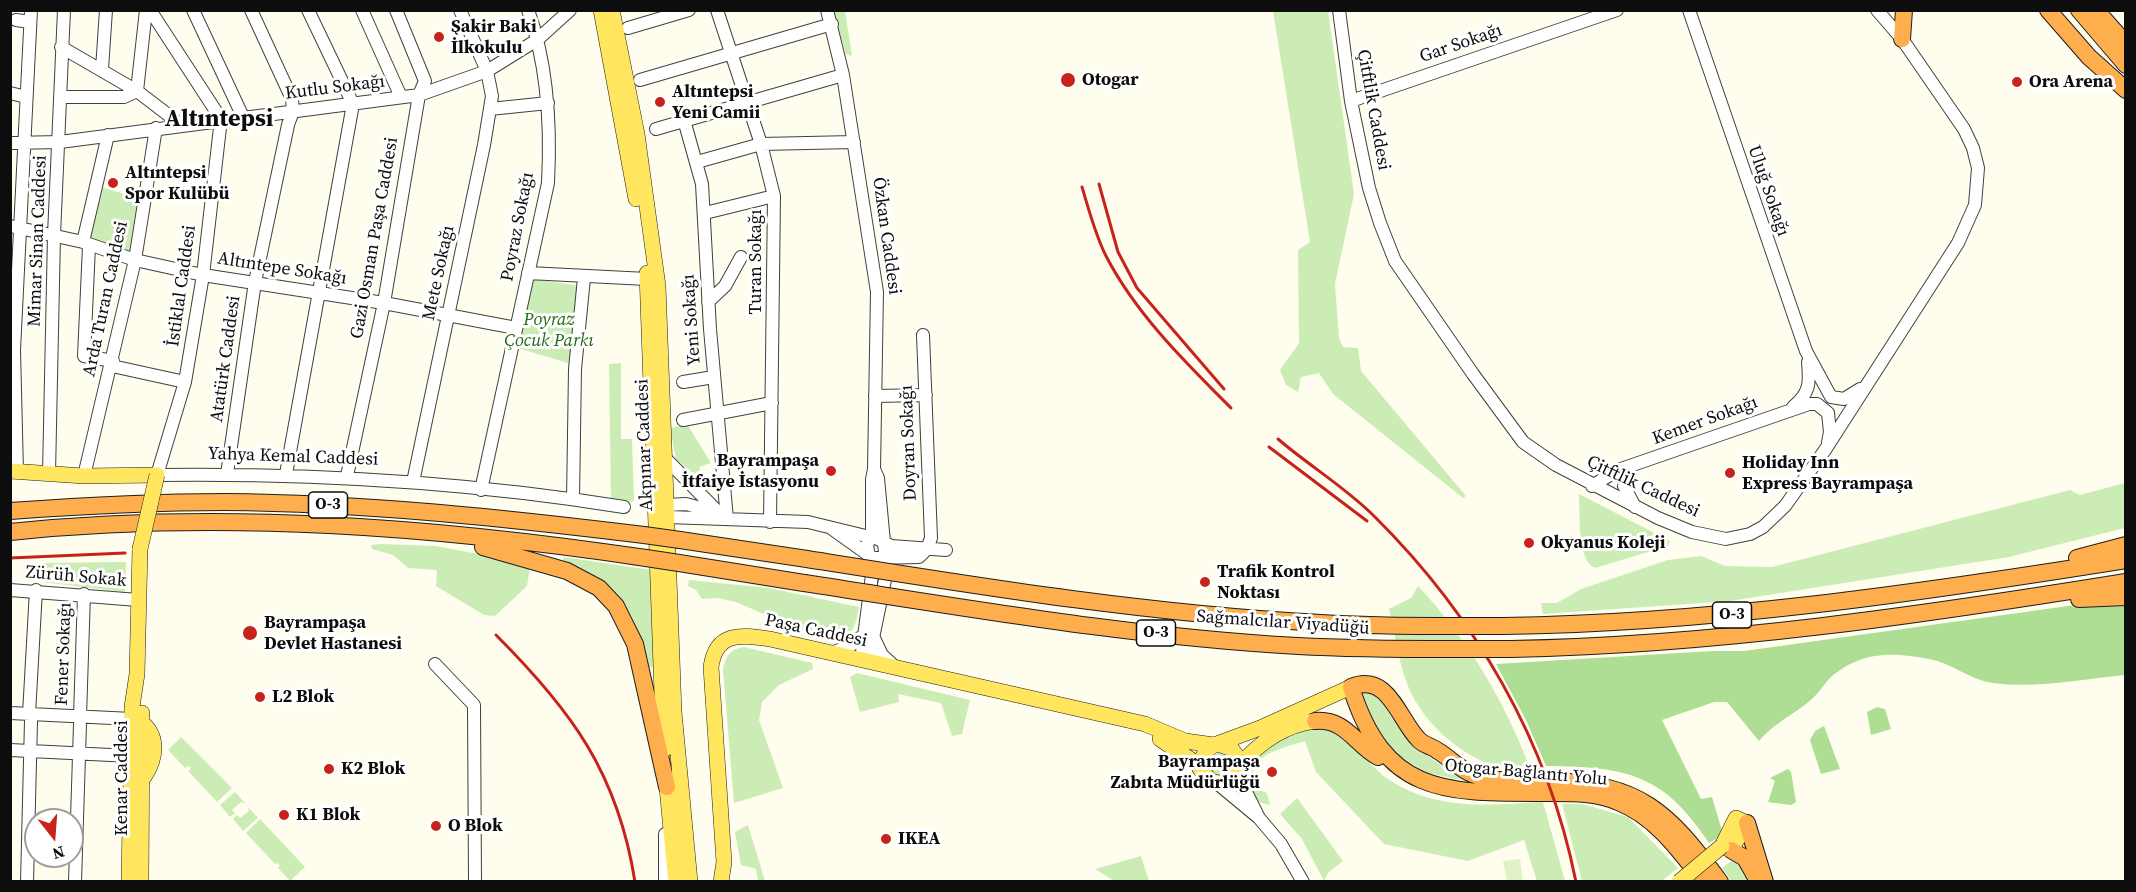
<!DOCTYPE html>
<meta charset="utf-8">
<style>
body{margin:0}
#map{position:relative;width:2136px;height:892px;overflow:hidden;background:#fffdee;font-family:"Source Serif 4",serif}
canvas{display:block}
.frame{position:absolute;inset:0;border:12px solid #0d0d0d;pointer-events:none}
.north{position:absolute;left:24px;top:808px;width:60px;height:60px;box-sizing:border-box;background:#fff;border:2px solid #9e9e9e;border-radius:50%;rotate:163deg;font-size:16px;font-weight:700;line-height:24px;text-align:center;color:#0d0d0d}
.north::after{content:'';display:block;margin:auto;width:21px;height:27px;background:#c7231c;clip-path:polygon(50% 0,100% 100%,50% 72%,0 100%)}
</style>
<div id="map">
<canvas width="2136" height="892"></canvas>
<div class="frame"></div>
<div class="north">N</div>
</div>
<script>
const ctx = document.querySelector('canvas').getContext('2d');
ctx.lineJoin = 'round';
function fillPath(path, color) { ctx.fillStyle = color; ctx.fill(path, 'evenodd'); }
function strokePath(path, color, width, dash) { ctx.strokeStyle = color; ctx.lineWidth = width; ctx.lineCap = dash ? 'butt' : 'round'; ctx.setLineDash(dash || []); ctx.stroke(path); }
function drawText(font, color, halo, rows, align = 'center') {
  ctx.font = font + ' "Source Serif 4",serif'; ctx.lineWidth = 6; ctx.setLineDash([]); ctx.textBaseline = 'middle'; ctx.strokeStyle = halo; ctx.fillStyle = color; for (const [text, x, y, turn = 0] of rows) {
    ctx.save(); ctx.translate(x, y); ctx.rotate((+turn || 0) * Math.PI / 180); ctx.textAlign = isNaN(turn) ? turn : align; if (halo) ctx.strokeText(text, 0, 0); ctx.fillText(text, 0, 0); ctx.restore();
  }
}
const green = new Path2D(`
 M833 11H845L852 56 846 54Z
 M1273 11H1328L1354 194 1335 284 1339 338 1343 347 1358 348 1361 371 1466 496 1463 498 1333 394 1319 373 1301 377 1298 392 1286 385 1280 370 1299 343 1298 250 1310 242Z
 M101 187 138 198 130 254 87 241Z
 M534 279 581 286 571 364 518 348Z
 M621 363V439H632L634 501 621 505 611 500 609 364Z
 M687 424 711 463 699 467 702 481 676 459 670 428Z
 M2125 483V528L2009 557 1730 601 1543 614 1541 603H1557L1581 589 1668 560 1701 556 1725 566 1772 567 2070 490 2080 495Z
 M1579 494 1670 541 1668 546 1595 568C1577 562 1580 511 1579 494Z
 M381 544 436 546 526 563 530 567 527 586 495 616 484 615 436 586 437 570 408 568 393 555 372 549 371 545Z
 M564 557 651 570 655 668 649 667C642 640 633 608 611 588 599 577 578 570 562 562Z
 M126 562 125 592 42 582 40 563Z
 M689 580 769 588 859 607C856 626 852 639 831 643L736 602 718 598 702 599 696 590 688 586Z
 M1418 586C1469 641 1505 701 1531 771 1484 774 1433 736 1412 695 1399 669 1396 637 1389 609L1411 598Z
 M744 647 812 663 813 669 779 685 762 702 759 720 783 788 734 803 723 669C726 656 730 649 744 647Z
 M857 673 970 700 962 734 952 736 941 703 898 694 899 702 860 712 850 677Z
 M1366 689C1389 704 1385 710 1399 728 1421 757 1449 770 1480 784L1428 773 1401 758 1376 732 1361 691Z
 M1319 728C1352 732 1363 762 1388 779 1435 811 1488 805 1543 802L1565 881H1537L1524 840 1468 861 1384 844 1316 772 1305 741C1287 747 1252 753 1252 777 1252 787 1259 790 1267 793L1270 805 1255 801C1236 756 1279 734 1319 728Z
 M181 737 232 788 217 802 188 771 191 769 189 766 185 768 168 750Z
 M1208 765a12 12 0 1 1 24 0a12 12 0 1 1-24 0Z
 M235 792 245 803 241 802 232 810 235 813 230 817 220 805Z
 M1297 798 1343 861 1328 873 1324 881 1302 839 1280 814Z
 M1562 804H1582L1628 817 1678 868 1662 881H1582Z
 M248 807 258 818 243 831 233 819 237 815 240 818 249 811Z
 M260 819 305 867 290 881 278 868 280 866 278 863 275 864 246 833Z
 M748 825 765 881H758L756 869 741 865 735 832Z
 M1141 856 1149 881H1114L1095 869Z
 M1731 861H1739L1754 881H1731L1722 868Z`);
const forest = new Path2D(`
 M2097 602 2125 603V675C2083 679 2036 689 1993 683 1970 680 1952 663 1929 659 1891 652 1861 651 1830 678 1824 684 1819 693 1812 699 1794 715 1776 721 1759 741L1727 702H1714L1662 720 1701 799 1712 797 1722 831 1718 838 1709 843C1663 773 1626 767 1546 766L1526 720 1496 664 1713 651H1744Z
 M1877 707 1885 709 1891 729 1871 735 1867 712Z
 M1824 726 1840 769 1821 774 1810 740 1815 731Z
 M1788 769 1791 772 1796 802 1791 805 1768 802 1775 781 1770 778Z`);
const pitch = new Path2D(`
 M1520 859 1523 881H1507L1503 861Z`);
const minor = new Path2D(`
 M150 10 221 119 203 275 185 382 157 475C313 473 469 482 624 507
 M193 10 243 117
 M362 10 401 97
 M717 10 761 144 774 196 770 522
 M827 10 843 75 877 292 874 469
 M1339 10 1351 101 1369 188 1380 223 1395 261 1473 374 1523 442 1556 465 1658 518 1692 532 1726 539 1750 534 1763 527 1785 506 1825 450 1958 243 1975 205 1978 168 1973 148 1964 129 1902 39 1877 10
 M1689 10 1806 351 1831 397 1844 399 1860 389
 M16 20 30 22
 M628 28 689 10
 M61 47 137 91 180 124
 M102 69 106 10
 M640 80 832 24
 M137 91 146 10
 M10 93 26 97
 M60 97H124L137 91
 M1351 101 1617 10
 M490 109 548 103
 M684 120 702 184 710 329 727 519
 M656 129 843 75
 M10 143 60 142 419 95 487 71 537 40 570 10
 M697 162 761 144 854 142
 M705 213 774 196
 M10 226 83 242 135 260 203 275 384 303 516 328
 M83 242 108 135
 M89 246 84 356 113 361
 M528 273 647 279
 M708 302 725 286 741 257
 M112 366 185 382
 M683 382 714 377
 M875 396 926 395
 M1793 407C1810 393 1810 383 1808 362
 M683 420 772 403
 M666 459 719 513
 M1630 467 1624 486 1635 507
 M17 472 14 350 31 10
 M49 474 54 235 64 10
 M227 474 255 282 288 125 293 111 292 99 251 10
 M286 474 353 104 308 10
 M84 476 135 260 156 128
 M347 476 384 303 419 95 425 81 396 10
 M413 482 484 145 492 96 487 71 460 10
 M1592 486 1618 470 1809 404H1817L1828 413 1830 432 1828 442
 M481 490 548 183C551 126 548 65 528 10
 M573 499 575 369 584 278
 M667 505 686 504 716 512
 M668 517 808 522 878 539 891 546 946 550
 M831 528 873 558 919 557 927 549 931 538 923 335
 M10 590 138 600
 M874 638 882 655 896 668
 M831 653 850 646 865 634
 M861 660 872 575 867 545 872 533V479L874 469 878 478 885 553V580L868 662
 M435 664 474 705 475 882
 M10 713 132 719
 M29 714 36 590
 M80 716 84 594
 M10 750 131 756
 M1218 784 1259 818 1244 788 1239 770
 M1259 818 1281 844 1303 882
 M27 882 31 721
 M75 882 80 724
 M665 882V834`);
const major = new Path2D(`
 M601 10 636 199
 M612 10 637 134 658 286 674 712 690 882
 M647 273 664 750
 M10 471 84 476 157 475
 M140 721C160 736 156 759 144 777
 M1160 739 1200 766
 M1218 744 1232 749 1239 760 1236 777 1223 784 1211 781 1200 769C1201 758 1204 751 1214 745L1260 728 1351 687
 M1239 766C1258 744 1284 725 1315 721
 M666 777 676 882
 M1736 818 1747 823 1731 850 1722 846Z
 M129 882 132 707 137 674 140 549
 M141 882 142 713
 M721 882 724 862 711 667C716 631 741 635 770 639L1145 724 1185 741 1214 745`);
const highway = new Path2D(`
 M2048 10 2089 57 2126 90
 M2079 10 2126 65
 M2096 10 2126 44
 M1902 39 1904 10
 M10 511C81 506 153 502 224 502 365 503 504 518 644 535
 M10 532C222 510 437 527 646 558
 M680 540 807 559
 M483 547 567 571 599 588 616 606 635 644 667 787
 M2077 558 2126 545
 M679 563 804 583
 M2079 599 2126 597
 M1503 626C1713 623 1919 593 2126 560
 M1511 649C1718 645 1922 615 2126 582
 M1315 721C1345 718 1355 744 1378 757
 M1747 823 1765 882
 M1731 850 1745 858 1758 881
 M1704 882C1679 850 1656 817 1618 802 1596 792 1569 793 1545 793 1446 793 1385 796 1351 687 1389 672 1398 719 1419 740 1425 746 1432 746 1438 751 1450 758 1458 768 1472 774 1495 783 1524 781 1549 781 1640 783 1668 811 1720 882`);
const rail = new Path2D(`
 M1099 184 1118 252 1137 288 1224 389
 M1082 187C1089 210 1095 234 1106 256 1136 314 1185 362 1231 408
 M1278 439C1308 465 1345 487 1374 516 1475 616 1548 741 1576 882
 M1269 447 1367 521
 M10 558 125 553
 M496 635C571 710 618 773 635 882`);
const majorBridge = new Path2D(`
 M140 549 157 475
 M1679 882 1722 846`);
const highwayBridge = new Path2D(`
 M644 535 680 540
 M646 558 679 563
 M807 559C977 586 1148 614 1321 623 1382 627 1443 626 1503 626
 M804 583C968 608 1133 637 1298 646 1369 650 1440 649 1511 649`);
const markers = [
 [439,37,6,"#c7231c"],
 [1068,80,8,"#c7231c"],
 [2017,82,6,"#c7231c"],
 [660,102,6,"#c7231c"],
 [113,183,6,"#c7231c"],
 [831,471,6,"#c7231c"],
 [1730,473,6,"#c7231c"],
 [1529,543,6,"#c7231c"],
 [1205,582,6,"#c7231c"],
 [250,633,8,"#c7231c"],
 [260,697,6,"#c7231c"],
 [329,769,6,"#c7231c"],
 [1272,772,6,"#c7231c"],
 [284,815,6,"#c7231c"],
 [436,826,6,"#c7231c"],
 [886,839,6,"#c7231c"]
];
const shields = [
 [328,505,39],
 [1732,615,39],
 [1156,633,39]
];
const shieldNames = [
 ["O-3",328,505],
 ["O-3",1732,615],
 ["O-3",1156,633]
];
const poiNames = [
 ["Şakir Baki",451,27],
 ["İlkokulu",451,48],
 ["Otogar",1082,80],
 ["Ora Arena",2029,82],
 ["Altıntepsi",672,92],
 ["Yeni Camii",672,113],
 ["Altıntepsi",125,173],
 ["Spor Kulübü",125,194],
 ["Bayrampaşa",819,461,"right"],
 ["İtfaiye İstasyonu",819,482,"right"],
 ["Holiday Inn",1742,463],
 ["Express Bayrampaşa",1742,484],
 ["Okyanus Koleji",1541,543],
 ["Trafik Kontrol",1217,572],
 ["Noktası",1217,593],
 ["Bayrampaşa",264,623],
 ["Devlet Hastanesi",264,644],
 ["L2 Blok",272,697],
 ["Bayrampaşa",1260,762,"right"],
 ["Zabıta Müdürlüğü",1260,783,"right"],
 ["K2 Blok",341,769],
 ["K1 Blok",296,815],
 ["O Blok",448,826],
 ["IKEA",898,839]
];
const streetNames = [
 ["Gar Sokağı",1461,44,-19],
 ["Kutlu Sokağı",335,88,-7],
 ["Çitftlik Caddesi",1373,110,80],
 ["Uluğ Sokağı",1768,191,71],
 ["Poyraz Sokağı",518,227,-79],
 ["Özkan Caddesi",886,236,82],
 ["Gazi Osman Paşa Caddesi",375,238,-80],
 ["Mimar Sinan Caddesi",38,241,-88],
 ["Turan Sokağı",756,262,-90],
 ["Altıntepe Sokağı",282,269,9],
 ["Mete Sokağı",439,273,-78],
 ["İstiklal Caddesi",182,286,-82],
 ["Arda Turan Caddesi",106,299,-78],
 ["Yeni Sokağı",692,320,-94],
 ["Atatürk Caddesi",226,359,-82],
 ["Kemer Sokağı",1705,421,-20],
 ["Doyran Sokağı",909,443,-92],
 ["Akpınar Caddesi",645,445,-92],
 ["Yahya Kemal Caddesi",293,457,2],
 ["Çitftlik Caddesi",1643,487,25],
 ["Zürüh Sokak",76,577,5],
 ["Sağmalcılar Viyadüğü",1283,623,4],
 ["Paşa Caddesi",816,631,12],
 ["Fener Sokağı",64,654,-88],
 ["Otogar Bağlantı Yolu",1526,773,5],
 ["Kenar Caddesi",122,778,-90]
];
const parkNames = [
 ["Poyraz",549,320],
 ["Çocuk Parkı",549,341]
];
const districtNames = [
 ["Altıntepsi",219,120]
];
fillPath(green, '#ccecb5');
fillPath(forest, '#aede93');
fillPath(pitch, '#e0f3c7');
strokePath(minor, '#404040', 14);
strokePath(major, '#1e1e1e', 16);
strokePath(highway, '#1e1e1e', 18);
strokePath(minor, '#fff', 12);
strokePath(major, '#ffe65e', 15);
strokePath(highway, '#feae4d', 16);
strokePath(rail, '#c7231c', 3);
strokePath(majorBridge, '#1e1e1e', 16, []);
strokePath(highwayBridge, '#1e1e1e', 18, []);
strokePath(majorBridge, '#ffe65e', 15);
strokePath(highwayBridge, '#feae4d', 16);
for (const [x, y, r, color] of markers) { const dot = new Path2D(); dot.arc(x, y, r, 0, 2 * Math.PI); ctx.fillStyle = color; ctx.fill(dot); strokePath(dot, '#fff', 2); }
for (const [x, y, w] of shields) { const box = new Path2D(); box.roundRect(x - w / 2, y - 13, w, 26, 4.5); ctx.fillStyle = '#fff'; ctx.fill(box); strokePath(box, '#0d0d0d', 1.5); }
drawText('bold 16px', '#0d0d0d', null, shieldNames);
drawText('bold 18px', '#0d0d0d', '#fff', poiNames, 'left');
drawText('18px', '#0d0d0d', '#fff', streetNames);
drawText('italic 18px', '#236a19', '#fff', parkNames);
drawText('bold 24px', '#0d0d0d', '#fff', districtNames);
</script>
